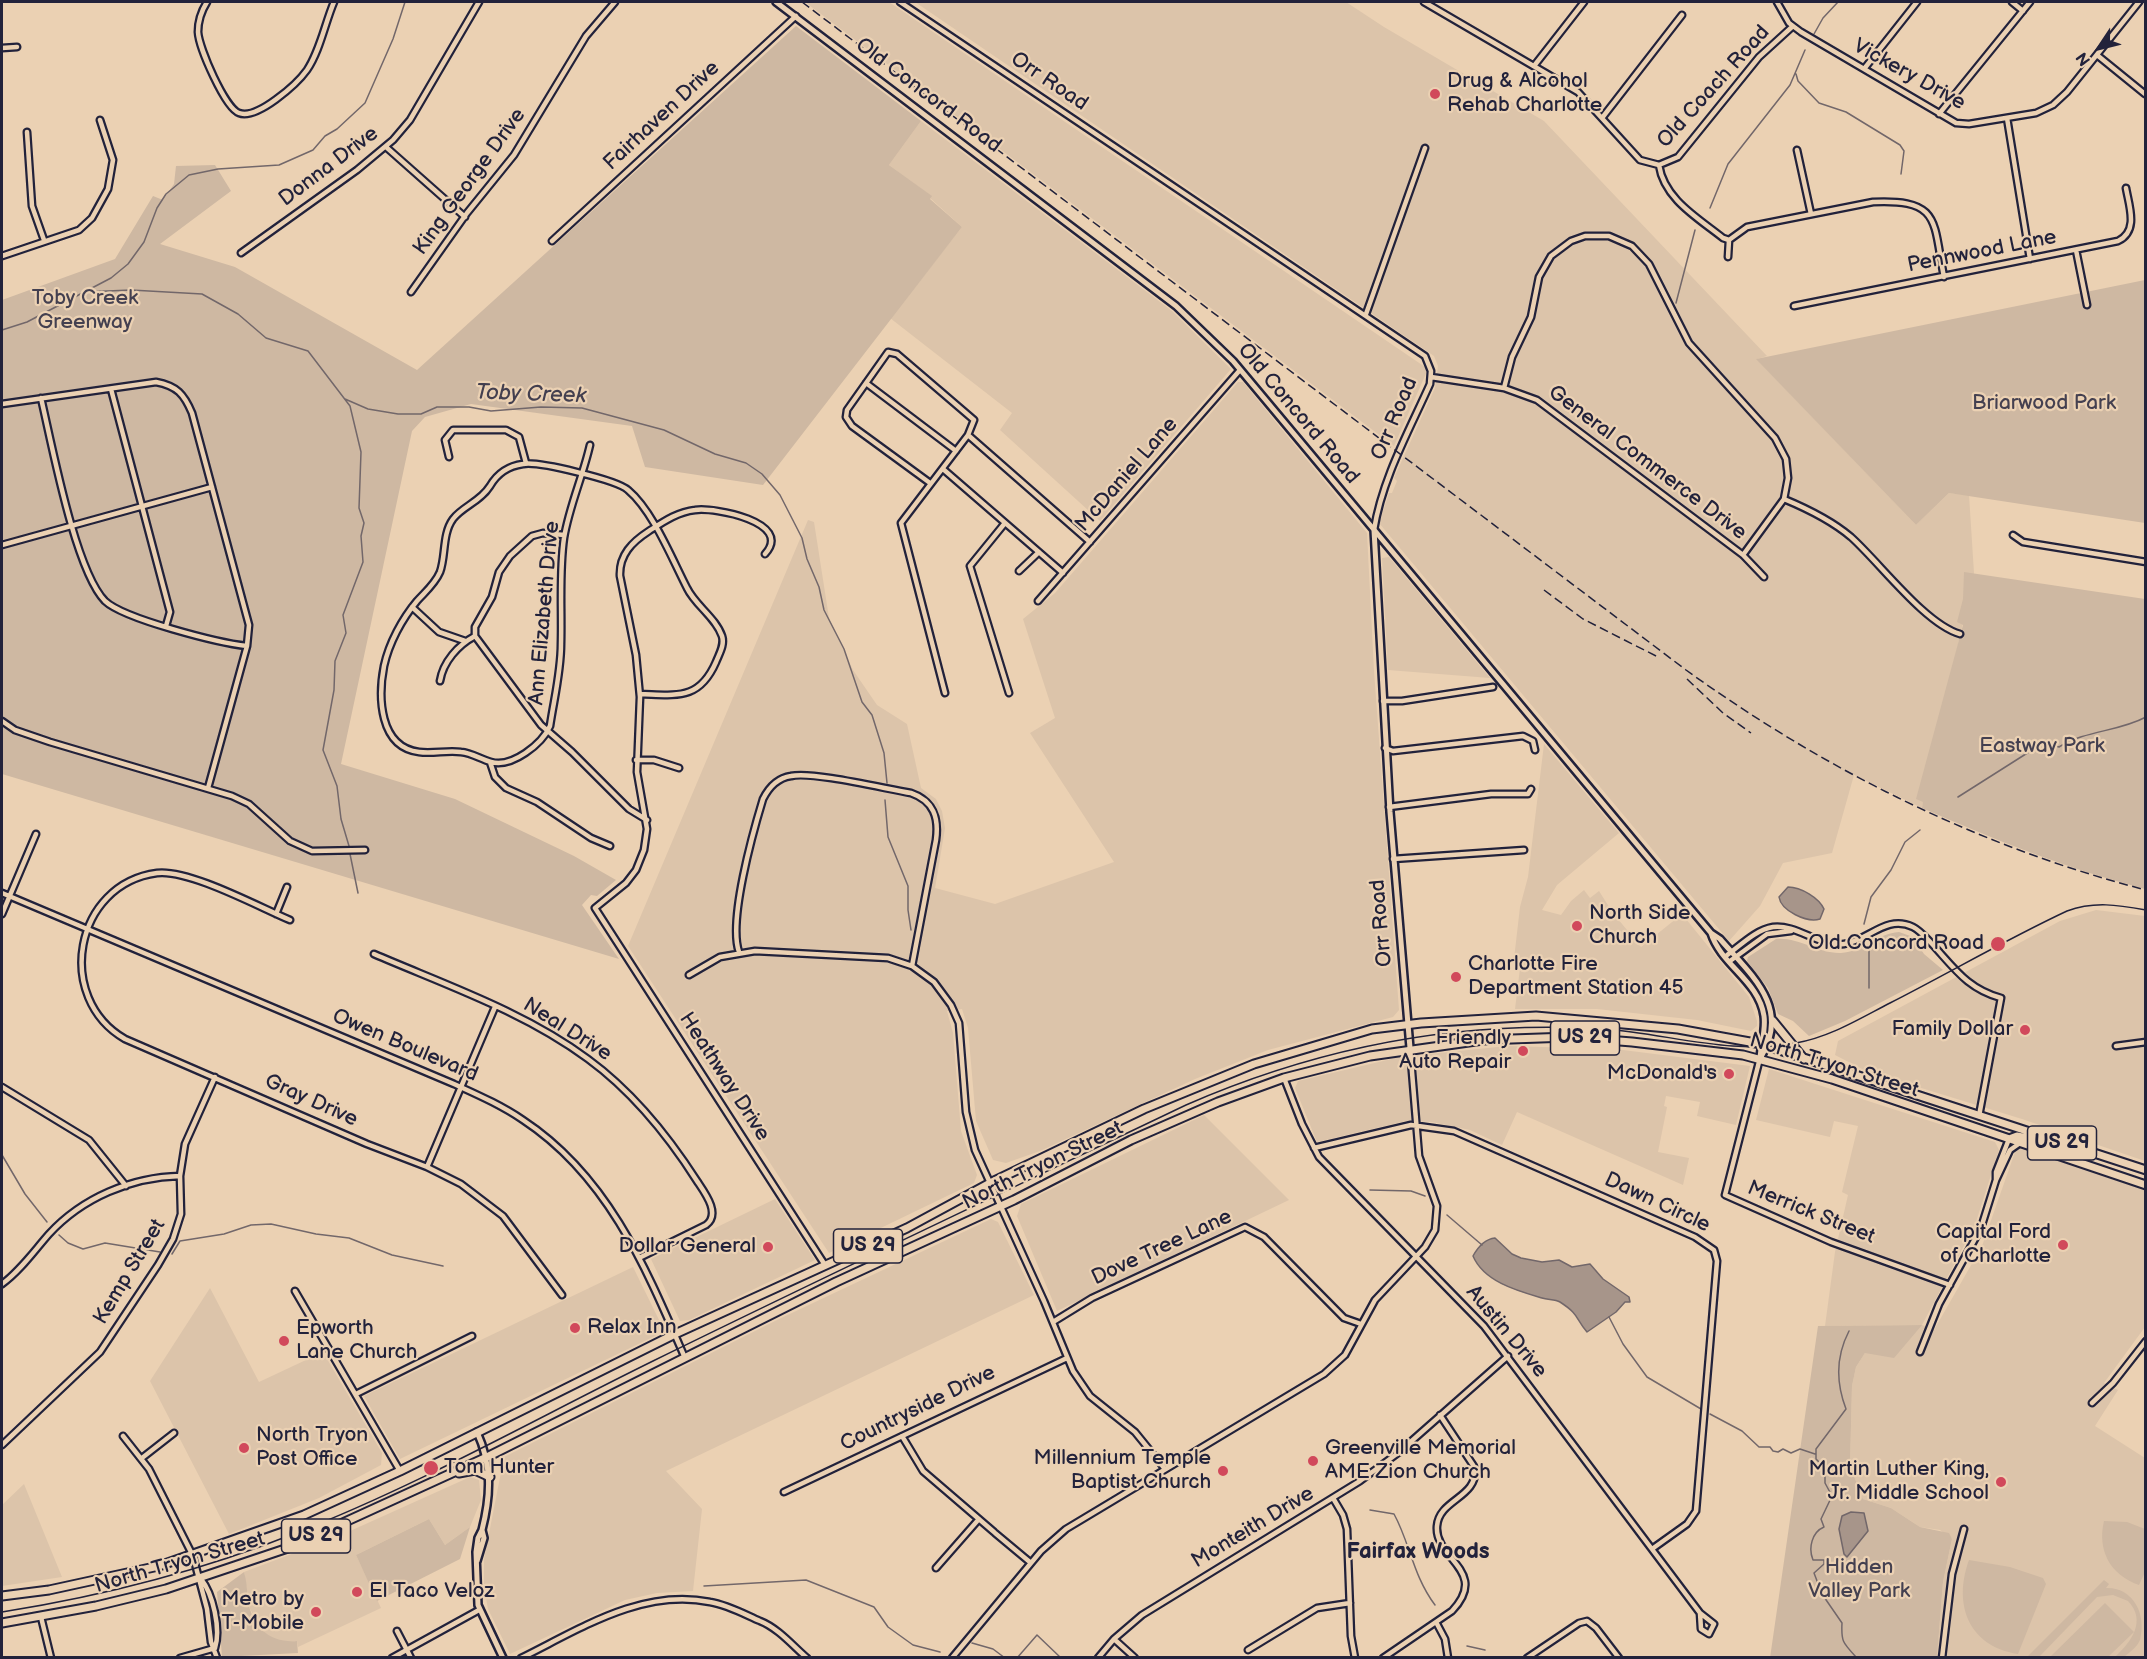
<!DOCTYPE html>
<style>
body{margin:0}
#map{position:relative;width:2147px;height:1659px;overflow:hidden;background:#ebd1b3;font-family:"Balsamiq Sans",sans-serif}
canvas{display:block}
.frame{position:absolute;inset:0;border:3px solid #22223b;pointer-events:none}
.north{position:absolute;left:2069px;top:18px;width:60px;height:60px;-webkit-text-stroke:4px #ebd1b3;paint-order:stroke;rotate:235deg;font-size:16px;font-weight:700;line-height:24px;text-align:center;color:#22223b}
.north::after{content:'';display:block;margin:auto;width:21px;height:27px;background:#22223b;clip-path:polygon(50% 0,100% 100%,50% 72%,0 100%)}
</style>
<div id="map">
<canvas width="2147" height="1659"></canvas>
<div class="frame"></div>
<div class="north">N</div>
</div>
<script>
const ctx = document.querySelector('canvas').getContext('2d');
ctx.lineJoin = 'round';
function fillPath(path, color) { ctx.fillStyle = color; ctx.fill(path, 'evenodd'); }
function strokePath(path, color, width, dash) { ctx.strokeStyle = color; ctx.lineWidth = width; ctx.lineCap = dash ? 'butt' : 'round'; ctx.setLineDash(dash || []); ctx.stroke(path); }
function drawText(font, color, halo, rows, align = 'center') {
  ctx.font = font + ' "Balsamiq Sans",sans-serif'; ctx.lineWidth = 4.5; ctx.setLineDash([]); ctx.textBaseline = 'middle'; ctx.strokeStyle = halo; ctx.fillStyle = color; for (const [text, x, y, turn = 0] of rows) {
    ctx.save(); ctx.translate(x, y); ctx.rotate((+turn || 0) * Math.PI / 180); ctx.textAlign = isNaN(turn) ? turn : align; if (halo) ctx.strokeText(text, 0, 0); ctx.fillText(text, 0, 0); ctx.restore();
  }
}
const built = new Path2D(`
 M805 2H889L1428 369 1394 446Z
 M915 2H1346L1384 27 1544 121 1767 356 1757 359 1916 525 1949 493 1969 495 1974 573 1922 808 1854 775 1832 853 1783 863 1760 906 1729 941 1379 523 1389 493H1392L1397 481 1394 478 1435 388 1438 366 1434 356Z
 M921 121 1172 311 1231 369 1100 521 1000 430 1012 413 890 318 962 227 930 198 931 196 889 165Z
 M1238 382H1243L1367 533 1374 671 1399 1010 1393 1017 1268 1050 1195 1079 1040 1151 1006 1163 993 1160 976 1121 968 1028 962 1009 947 1011 953 1033 961 1131 977 1175 974 1183 829 1253 628 946 808 520 814 522 829 618 853 670 877 705 907 724 921 788 936 799 942 811 945 828 935 888 995 904 1114 862 1030 733 1055 718 1023 619 1055 593Z
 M1389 557 1490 678 1388 670 1382 558Z
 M1544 744 1619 833 1557 885 1542 910 1561 915 1571 901 1584 890 1590 898 1599 891 1613 913 1641 947 1682 914 1749 997 1757 1021V1026L1751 1031 1697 1020 1597 1009H1515L1521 960 1514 959 1520 907 1528 877Z
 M2096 910 2145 916V1161L2022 1119 1866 1071 1835 1055 1838 1041 2060 921Z
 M1507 1046 1615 1049 1750 1066 1736 1125 1697 1116 1700 1102 1666 1096 1664 1106 1667 1107 1658 1152 1689 1158 1683 1185 1517 1112 1502 1145 1470 1130 1432 1122 1406 1121 1317 1142 1295 1088 1298 1081 1400 1057Z
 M1769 1069 1995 1142 1999 1150 1975 1225 1922 1325 1934 1330 1982 1246 2015 1152 2019 1148 2145 1190V1327L2104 1383 2118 1390 2095 1426 2145 1458V1657H1937L1943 1582 1952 1539 1940 1530 1920 1527 1891 1508 1863 1499 1850 1466 1852 1386 1856 1367 1865 1353 1921 1325 1825 1326 1835 1252 1848 1195 1842 1192 1858 1126 1834 1121 1830 1137 1756 1120Z
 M1204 1115 1289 1200 1057 1311 1017 1216 1021 1204Z
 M775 1199 815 1260 689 1320 680 1321 651 1259Z
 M991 1219 998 1222 1034 1295 666 1471 702 1509 693 1591 657 1593 625 1600 510 1654 488 1609 484 1588V1559L504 1457 777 1320Z
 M633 1267 661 1324 657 1335 400 1459 364 1396Z
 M210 1288 259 1382 323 1352 382 1453 381 1465 319 1498 229 1534 150 1381Z
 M470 1477 479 1480 481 1500 470 1527 445 1545 429 1519 356 1555 381 1608 298 1647 297 1641 279 1642 264 1633 250 1609 244 1572 339 1536Z
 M24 1484 62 1577 2 1586V1505Z`);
const green = new Path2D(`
 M796 26 921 121 889 165 932 196 930 199 962 227 763 485 645 467 632 426 471 404 425 417 412 431 341 764 455 799 574 856 616 880 597 896 591 895 582 905 619 959 2 774V300L115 259 153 196 163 200 174 184 176 166 215 165 231 191 160 244 235 267 417 370Z
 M2145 280V523L1949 493 1916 525 1756 359Z
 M1964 572 2145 599V889C2068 869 1995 840 1922 808L1923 802 1916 799 1963 625 1957 622 1963 599Z
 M1899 932 1913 937 1924 954 1943 970 1845 1021 1809 1036 1793 1021 1778 1014 1768 988 1747 961 1748 957 1776 939C1799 937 1819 954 1841 953 1863 952 1878 933 1899 932Z
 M1922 1325 1894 1358 1865 1353 1856 1367 1852 1386 1850 1466 1863 1499 1891 1508 1920 1527 1949 1533 1952 1539 1943 1582 1937 1657 1770 1658 1818 1326Z
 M429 1519 445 1545 470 1527 460 1559 377 1601 356 1555Z
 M2104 1521 2127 1522 2145 1529V1572L2139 1585C2110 1575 2097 1550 2104 1521Z
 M1969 1560 2010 1567 2043 1578 2046 1584 2018 1654C1968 1646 1953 1604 1969 1560Z
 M244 1572C247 1582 247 1591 248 1601 253 1628 270 1643 297 1641L298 1653 222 1657 217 1592Z
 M2104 1580 2109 1584 2106 1588C2133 1587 2147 1614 2140 1640 2137 1647 2130 1652 2124 1657H2115C2131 1642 2147 1621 2128 1601L2113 1595 2097 1597 2039 1657H2027Z
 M2105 1603 2134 1632 2108 1657H2050Z`);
const water = new Path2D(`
 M1788 887C1801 887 1819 898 1824 909L1820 919C1807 923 1781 911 1779 897Z
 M1495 1238 1512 1254 1521 1258 1542 1262 1559 1260 1572 1267 1590 1264 1603 1279 1629 1297 1630 1302H1625L1616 1312 1587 1332C1575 1318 1580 1315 1560 1302 1555 1299 1548 1300 1542 1298 1518 1291 1484 1282 1473 1256 1478 1247 1485 1239 1495 1238Z
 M1851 1512 1864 1513 1868 1531 1847 1557 1844 1554 1839 1529 1842 1516Z`);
const stream = new Path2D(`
 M1814 34 1823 18 1838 2
 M1796 74 1798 81 1819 103 1846 112 1900 145 1904 151 1901 174
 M1710 208 1728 164 1790 85 1805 50
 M84 292 131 290 202 294 238 314 266 338 308 351 350 406 361 452 359 508 364 523 361 536 363 562 343 615 346 633 335 661 334 690 323 750 337 786 341 819 349 846
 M1676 303 1695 230
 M2 330 27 322 111 278 128 264 144 242 157 208 166 194 189 175 218 169 279 165 313 150 325 136 337 129 365 103 393 39 405 2
 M345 399 368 409 398 414H421L437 407H469L491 411 541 407 582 408 664 430 715 454 746 463 762 474 780 495 802 538 807 559 819 587 824 610 844 649 862 702 872 715 884 753 887 783
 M1958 797 2040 745 2050 744 2059 747C2086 730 2118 732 2146 717
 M885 800 888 837 908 886V910L911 930
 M350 854 358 893
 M1864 924 1871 897 1891 870 1905 842 1920 830
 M1869 988V948
 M2 1155 25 1194 47 1222
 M1370 1190 1411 1191 1425 1196
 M1447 1215 1482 1245
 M59 1235 68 1243 83 1249 105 1243 160 1252
 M172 1254 180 1241 224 1234 251 1225 271 1224 316 1234 349 1238 392 1255 443 1266
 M1609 1317 1623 1344 1647 1377 1701 1409
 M1849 1331C1836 1356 1836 1383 1846 1409L1816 1449V1459L1825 1468V1483L1832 1496 1821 1519 1824 1527C1812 1532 1808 1548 1813 1560H1824V1564L1814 1573 1822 1594 1842 1623C1841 1642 1843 1643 1857 1658
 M1710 1414 1742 1431 1759 1447H1770L1773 1451 1778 1452 1783 1449 1791 1453 1800 1449 1815 1454
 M1370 1510 1394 1514C1410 1543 1413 1576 1435 1605
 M704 1586 806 1580 874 1607 888 1627 913 1645 940 1652
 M972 1643 993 1649 1005 1658
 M1467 1646 1485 1650
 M1017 1658 1037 1635 1061 1658`);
const minor = new Path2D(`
 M207 2C202 10 198 22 198 32 199 48 225 108 239 113 257 120 297 84 307 70 320 51 325 23 334 2
 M900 2 1425 356 1431 371 1430 384C1409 431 1382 479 1374 530
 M1424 2 1578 92 1640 160 1659 165 1678 157 1759 57 1793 26
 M1777 2 1789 23 1801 32 1956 123 1969 124 2036 113 2053 105 2067 92 2139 2
 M2012 2 2023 11
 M2 48 17 47
 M2097 55 2145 94
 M1534 66 1584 2
 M1864 69 1917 2
 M1939 114 2030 2
 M1602 118 1682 15
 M2007 118 2030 259
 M27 132 32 206 44 240
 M386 147 465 217
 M1797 150 1811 214
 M1659 165C1664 199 1698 218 1723 238L1729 240
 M552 241 796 16
 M2076 250 2087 305
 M241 253 357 170 393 140 410 120 479 2
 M2 256 79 230 92 218 108 189 113 160 100 120
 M1728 257 1729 240 1747 227 1873 202C1941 199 1933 221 1944 277
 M411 292 467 213 514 155 586 36 615 2
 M1794 306 2118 241C2139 231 2129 206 2126 188
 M1366 314 1425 148
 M1431 377 1504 388 1537 400 1743 555 1764 577
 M866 383 956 451
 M1504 388 1512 357 1531 317 1539 277 1551 256 1571 241 1585 236H1609L1632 246 1649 264 1689 343 1775 438 1786 459 1788 478 1784 499 1743 555
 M111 389 170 612 166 626
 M41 398C52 445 75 570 105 601 124 619 219 643 247 646
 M2 404 156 382C177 386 184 394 192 413L249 625 247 646 208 788
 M968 435 1090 542
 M590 445C583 476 569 507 564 538 559 573 562 609 561 644 561 672 554 699 550 726 542 744 512 768 491 762 480 759 472 753 461 752 447 750 433 754 419 752 379 747 378 697 384 666 389 643 402 619 417 601 425 592 435 584 440 572 446 556 442 534 453 519 463 506 480 502 490 486 497 474 508 466 523 464 538 461 617 480 628 490 653 511 672 559 687 588 695 605 716 618 722 636 725 645 719 654 716 662 699 701 676 695 640 694
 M449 457 445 440 453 430H506L519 437 526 463
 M943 469 1063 573
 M930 483 852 426 846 417 847 410 888 352 897 354 974 420 968 435 901 523 945 693
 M1784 499C1808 509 1831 520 1851 537 1880 563 1925 624 1960 634
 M1005 523 970 566 1009 693
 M2013 535 2023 542 2146 562
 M2 545 212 487
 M765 554C794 522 714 507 695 510 677 512 663 522 649 531 632 542 619 555 620 576L636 655 640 697 637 772 647 829 644 850 636 870 626 883 595 908 825 1265
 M1019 571 1039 552
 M1038 601 1240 370
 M412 607 439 632 465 641
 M475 636 541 725 572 752 629 809 647 820
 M475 636V627L492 597 499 572 510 556 532 536 543 533 564 535
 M440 681C443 662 458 645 475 636
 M1383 701H1402L1493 687
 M2 721 15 730 50 742 232 796 249 804 290 841 312 851 365 850
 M1385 748 1393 751 1523 736 1533 741 1535 750
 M636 760H654L679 768
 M490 762 495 777 506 788 537 802 591 838 610 846
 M1389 807 1491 794H1528L1531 789
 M1393 859 1524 850
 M2 893 454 1084C478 1095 501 1105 523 1120 608 1176 646 1268 685 1358
 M2 914 36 834
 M276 914 287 887
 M290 920C259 907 189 869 157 873 74 884 54 998 125 1039L367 1144 427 1167 461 1184 503 1216 562 1295
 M739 952C728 921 753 832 763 799 769 787 777 778 791 776 812 771 886 789 911 793 934 801 939 818 936 840L912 966
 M374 954C446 985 525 1012 588 1059 633 1092 667 1134 697 1181 705 1193 721 1214 706 1225L639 1258
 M1726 956C1740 946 1755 930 1773 927 1797 924 1819 947 1844 944 1868 941 1886 914 1913 927 1921 931 1927 939 1933 945 1955 969 1968 989 2001 998L1979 1116
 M1730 961 1767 934 1791 931
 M689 975 720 957 755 951 888 958 912 966 934 982 951 1005 959 1023 966 1112 975 1150 1044 1301 1073 1371 1090 1396 1135 1432 1165 1469
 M2116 1046 2146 1042
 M1760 1058 1725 1195 1831 1242 1950 1285
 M1284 1078 1302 1124 1319 1157 1484 1326 1700 1613 1701 1629 1709 1634 1714 1624 1700 1613
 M2 1087 89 1140 126 1186
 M1314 1148 1411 1125 1454 1131 1695 1237 1714 1250 1717 1261 1696 1511 1687 1524 1652 1549
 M427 1167 495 1007
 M1996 1180 2010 1150 2020 1143
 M2 1284C20 1271 34 1251 49 1234 82 1198 131 1177 180 1176
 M295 1291 400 1471
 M1053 1322 1092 1298 1245 1227 1264 1237 1344 1318 1361 1324
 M1920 1352 1939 1304 1981 1228 1996 1180V1172L2009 1139
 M356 1394 472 1336
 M2092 1403 2113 1383 2146 1341
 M123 1436 149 1469 193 1556 207 1609 211 1642 217 1658
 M902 1436 923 1471 994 1532
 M2 1445 100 1352 158 1265 173 1239 181 1214 180 1176 185 1144 215 1077
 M142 1458 174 1433
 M784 1492 1067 1358
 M1333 1498 1343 1515 1347 1529 1351 1636 1355 1658
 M995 1533 1031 1563
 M936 1568 979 1519
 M201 1579C213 1594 221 1629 215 1648
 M41 1617 51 1658
 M1436 1622 1445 1639 1448 1658
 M397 1631 411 1658
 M1114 1639 1135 1658
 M1248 1650 1317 1608 1350 1603
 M180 1658 215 1648
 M392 1658 479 1610
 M521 1658C580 1629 642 1588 710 1602 728 1605 744 1614 760 1621 778 1628 793 1646 807 1658
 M952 1658 1041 1551 1066 1529 1324 1374 1345 1355 1375 1300 1425 1247 1435 1230 1437 1206 1419 1156 1410 1048
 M1098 1658 1114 1639 1142 1615 1360 1481 1398 1453 1508 1356
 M1383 1658 1452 1611C1490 1571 1434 1559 1437 1526 1439 1499 1478 1498 1475 1468L1440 1415
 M1527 1658 1579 1623 1587 1621 1596 1628 1619 1658
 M1942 1658 1952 1574 1964 1529`);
const tertiary = new Path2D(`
 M776 2 1176 306 1233 361 1711 933C1721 965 1759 981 1764 1016 1766 1030 1761 1044 1760 1058
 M1374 530 1390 812 1410 1048
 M1711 933 1720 939C1751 975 1791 1007 1761 1057
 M477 1432C492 1465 491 1495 482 1530
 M477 1561 484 1538 482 1530 478 1538 476 1552 478 1605 503 1658`);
const primary = new Path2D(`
 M1773 1021 1804 1059
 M2009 1139 2017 1136 2048 1142
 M459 1473 475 1470 490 1477
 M2 1596 49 1590 159 1566 304 1515 400 1471 675 1334 907 1228 990 1183 1144 1109 1254 1064 1372 1029 1421 1023 1536 1016 1678 1029 1761 1044 2146 1170
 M2 1623 96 1606 166 1589 288 1548 487 1457 836 1282 1014 1200 1131 1140 1218 1102 1284 1078 1370 1056 1483 1040 1569 1037 1632 1042 1743 1055 1832 1079 2146 1185`);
const tram = new Path2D(`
 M2 1612C103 1596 201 1571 296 1533 419 1485 535 1419 653 1361 830 1274 1008 1190 1186 1105 1319 1047 1457 1020 1602 1029 1666 1033 1733 1056 1796 1043 1830 1037 1859 1019 1890 1003 1949 973 2007 939 2067 911 2094 901 2118 905 2146 910`);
const rail = new Path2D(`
 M802 2 1686 670C1825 770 1979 847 2146 890
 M1544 590 1583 619 1660 658
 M1687 679 1723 713 1751 733`);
const markers = [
 [1435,94,6,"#d1495b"],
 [1577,926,6,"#d1495b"],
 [1998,944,8,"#d1495b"],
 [1456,977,6,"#d1495b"],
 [2025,1030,6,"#d1495b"],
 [1523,1051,6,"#d1495b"],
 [1729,1074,6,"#d1495b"],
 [2063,1245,6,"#d1495b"],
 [768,1247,6,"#d1495b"],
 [575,1328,6,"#d1495b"],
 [284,1341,6,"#d1495b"],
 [244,1448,6,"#d1495b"],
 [1313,1461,6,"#d1495b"],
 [431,1468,8,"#d1495b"],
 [1223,1471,6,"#d1495b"],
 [2001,1482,6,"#d1495b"],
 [357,1592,6,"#d1495b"],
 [316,1612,6,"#d1495b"]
];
const shields = [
 [1585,1038,69],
 [2062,1143,69],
 [868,1246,69],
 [316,1536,69]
];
const shieldNames = [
 ["US 29",1585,1038],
 ["US 29",2062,1143],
 ["US 29",868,1246],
 ["US 29",316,1536]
];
const streetNames = [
 ["Vickery Drive",1909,75,29],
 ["Orr Road",1049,82,34],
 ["Old Coach Road",1714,87,-48],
 ["Old Concord Road",928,96,37],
 ["Fairhaven Drive",662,116,-43],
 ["Donna Drive",329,167,-37],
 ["King George Drive",470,182,-54],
 ["Pennwood Lane",1982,252,-11],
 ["Old Concord Road",1298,414,50],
 ["Orr Road",1395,419,-67],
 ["General Commerce Drive",1647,463,37],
 ["McDaniel Lane",1127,475,-49],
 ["Ann Elizabeth Drive",545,613,-85],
 ["Orr Road",1382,923,-95],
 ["Neal Drive",567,1030,32],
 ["Owen Boulevard",405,1046,23],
 ["North Tryon Street",1834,1066,17],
 ["Heathway Drive",724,1077,57],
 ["Gray Drive",311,1101,24],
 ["North Tryon Street",1043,1166,-26],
 ["Dawn Circle",1657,1203,25],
 ["Merrick Street",1811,1213,22],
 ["Dove Tree Lane",1162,1248,-25],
 ["Kemp Street",130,1272,-59],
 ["Austin Drive",1506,1332,50],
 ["Countryside Drive",918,1409,-26],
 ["Monteith Drive",1253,1528,-31],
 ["North Tryon Street",180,1563,-16]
];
const poiNames = [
 ["Drug & Alcohol",1447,82],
 ["Rehab Charlotte",1447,106],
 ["North Side",1589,914],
 ["Church",1589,938],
 ["Old Concord Road",1984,944,"right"],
 ["Charlotte Fire",1468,965],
 ["Department Station 45",1468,989],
 ["Family Dollar",2013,1030,"right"],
 ["Friendly",1511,1039,"right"],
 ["Auto Repair",1511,1063,"right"],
 ["McDonald's",1717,1074,"right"],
 ["Capital Ford",2051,1233,"right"],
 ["of Charlotte",2051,1257,"right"],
 ["Dollar General",756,1247,"right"],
 ["Relax Inn",587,1328],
 ["Epworth",296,1329],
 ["Lane Church",296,1353],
 ["North Tryon",256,1436],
 ["Post Office",256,1460],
 ["Greenville Memorial",1325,1449],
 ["AME Zion Church",1325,1473],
 ["Millennium Temple",1211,1459,"right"],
 ["Baptist Church",1211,1483,"right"],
 ["Tom Hunter",444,1468],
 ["Martin Luther King,",1989,1470,"right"],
 ["Jr. Middle School",1989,1494,"right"],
 ["El Taco Veloz",369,1592],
 ["Metro by",304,1600,"right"],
 ["T-Mobile",304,1624,"right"]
];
const parkNames = [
 ["Toby Creek",85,299],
 ["Greenway",85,323],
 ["Briarwood Park",2044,404],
 ["Eastway Park",2042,747],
 ["Hidden",1859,1568],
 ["Valley Park",1859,1592]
];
const waterNames = [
 ["Toby Creek",531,395,2]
];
const neighbourhoodNames = [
 ["Fairfax Woods",1418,1552]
];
fillPath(built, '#dcc4aa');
fillPath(green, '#ceb8a2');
fillPath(water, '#a7958a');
strokePath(water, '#72676a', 1.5);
strokePath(stream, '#72676a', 1.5);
strokePath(minor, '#22223b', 9);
strokePath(tertiary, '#22223b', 10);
strokePath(primary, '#22223b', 11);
strokePath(minor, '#ebd1b3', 4.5);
strokePath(tertiary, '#ebd1b3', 5);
strokePath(primary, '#ebd1b3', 7);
strokePath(tram, '#22223b', 1.5);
strokePath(rail, '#22223b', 1.5, [9, 4.5]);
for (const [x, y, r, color] of markers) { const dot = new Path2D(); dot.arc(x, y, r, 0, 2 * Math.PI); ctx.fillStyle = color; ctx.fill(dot); strokePath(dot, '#ebd1b3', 2); }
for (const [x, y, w] of shields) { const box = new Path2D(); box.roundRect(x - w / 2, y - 17, w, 34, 4.5); ctx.fillStyle = '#ebd1b3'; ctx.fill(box); strokePath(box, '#22223b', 1.5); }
drawText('bold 20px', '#22223b', null, shieldNames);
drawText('21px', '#22223b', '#ebd1b3', streetNames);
drawText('21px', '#22223b', '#ebd1b3', poiNames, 'left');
drawText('21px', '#444050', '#ebd1b3', parkNames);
drawText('italic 22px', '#433f4f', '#ebd1b3', waterNames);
drawText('bold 22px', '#22223b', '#ebd1b3', neighbourhoodNames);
</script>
